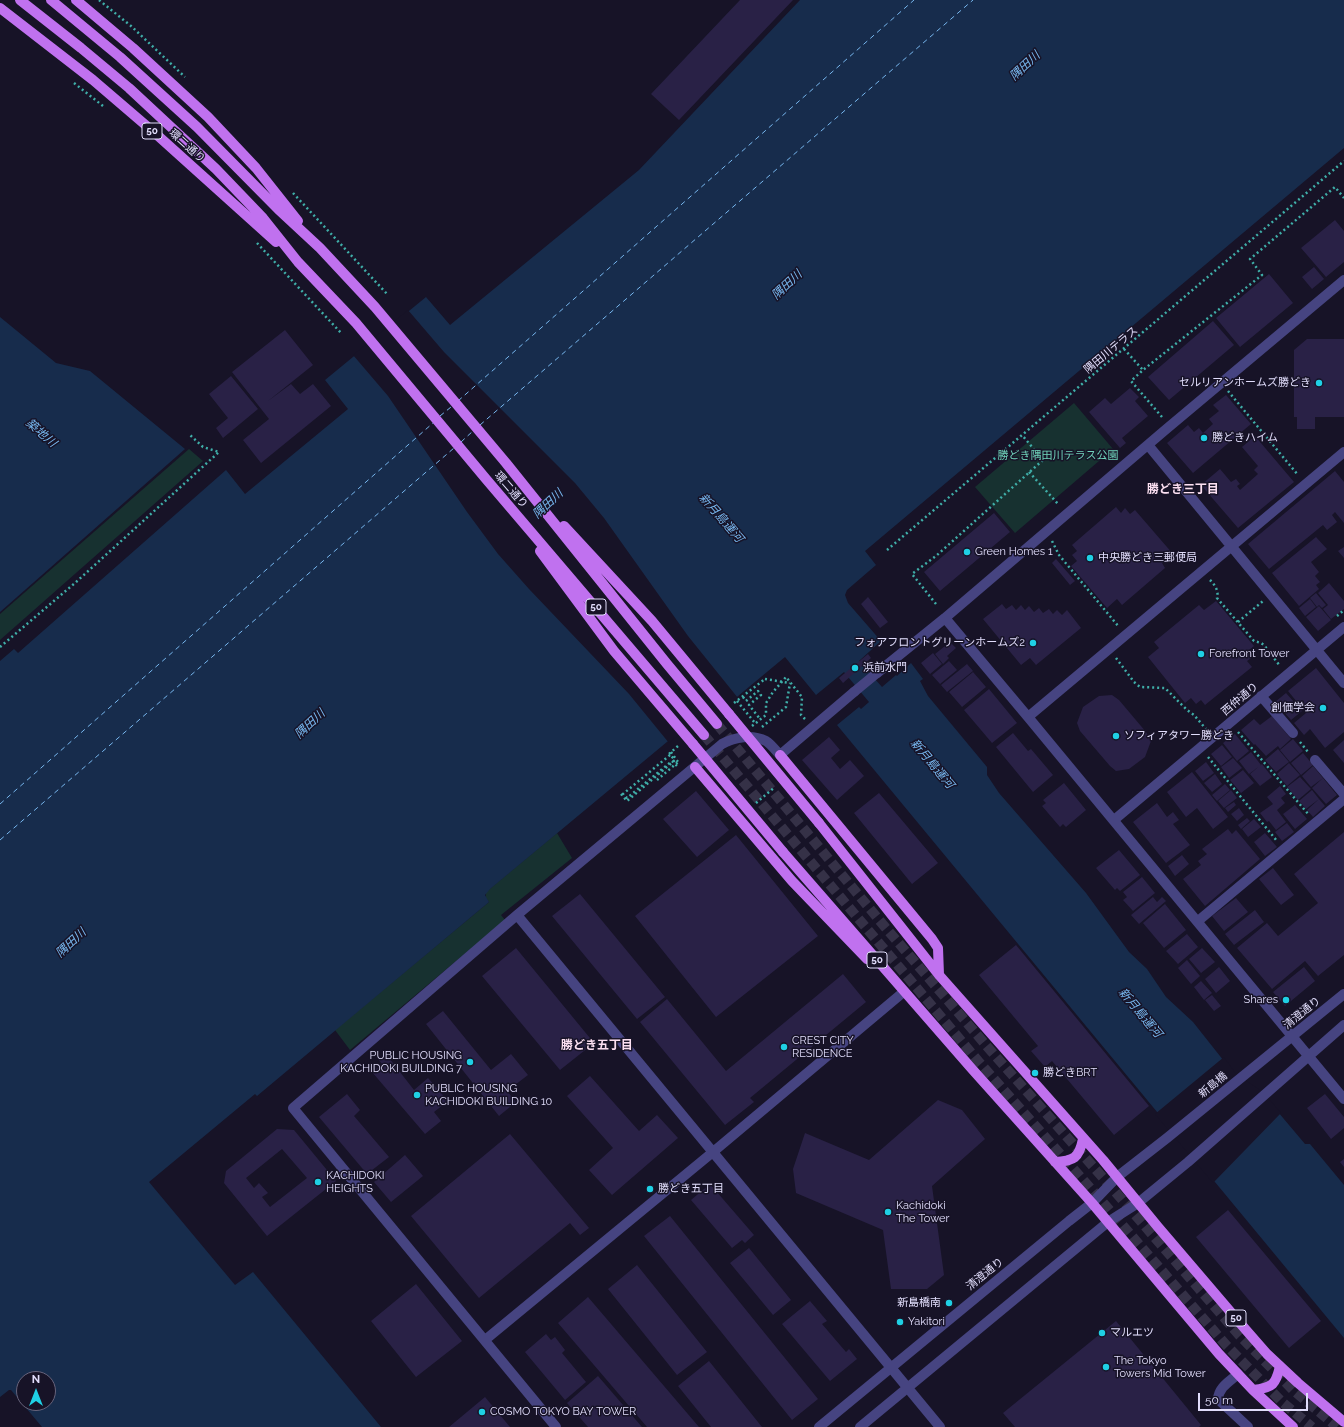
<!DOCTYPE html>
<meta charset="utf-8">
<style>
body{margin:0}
#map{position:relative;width:1344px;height:1427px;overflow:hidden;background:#171327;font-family:Raleway,sans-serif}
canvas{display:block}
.north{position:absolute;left:16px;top:1371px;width:40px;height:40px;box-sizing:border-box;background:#171327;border:1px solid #68647c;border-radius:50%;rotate:0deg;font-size:11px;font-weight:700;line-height:16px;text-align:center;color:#e1ddfb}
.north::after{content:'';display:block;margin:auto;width:14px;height:18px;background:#1fd0e5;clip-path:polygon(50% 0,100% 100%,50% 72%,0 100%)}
.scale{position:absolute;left:1198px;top:1393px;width:110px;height:18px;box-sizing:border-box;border:2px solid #e1ddfb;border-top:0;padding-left:5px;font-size:12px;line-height:14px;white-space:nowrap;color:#e1ddfb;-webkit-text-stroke:3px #171327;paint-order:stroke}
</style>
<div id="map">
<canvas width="1344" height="1427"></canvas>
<div class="north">N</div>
<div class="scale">50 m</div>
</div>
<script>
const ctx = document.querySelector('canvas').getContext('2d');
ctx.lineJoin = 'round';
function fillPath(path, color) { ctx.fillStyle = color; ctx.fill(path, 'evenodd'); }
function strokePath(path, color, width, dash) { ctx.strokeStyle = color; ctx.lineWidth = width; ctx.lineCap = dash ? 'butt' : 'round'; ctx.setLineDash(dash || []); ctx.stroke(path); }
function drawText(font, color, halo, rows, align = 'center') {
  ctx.font = font + ' Raleway,"Noto Sans JP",sans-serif'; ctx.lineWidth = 3; ctx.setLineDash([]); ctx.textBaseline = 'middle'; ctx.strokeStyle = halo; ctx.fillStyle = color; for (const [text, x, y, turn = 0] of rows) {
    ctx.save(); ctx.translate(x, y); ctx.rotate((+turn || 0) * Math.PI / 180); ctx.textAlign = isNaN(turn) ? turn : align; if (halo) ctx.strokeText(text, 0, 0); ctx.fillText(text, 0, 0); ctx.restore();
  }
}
const green = new Path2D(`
 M1074 403 1113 449 1015 533 975 487Z
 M189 449 203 461 0 640V614Z
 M557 833 572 858 501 915 505 920 350 1050 335 1030 489 902 486 898V892Z`);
const water = new Path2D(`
 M800 0H1344V148L865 551 876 565 847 590 845 595 848 603 881 641 859 661 882 687 896 675 897 676 911 663 923 679 920 681 928 696 987 767V775L999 793 1086 893 1129 952 1147 969 1166 997 1193 1022 1235 1075 1262 1093 1305 1144H1310L1344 1185V1338L837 725 859 707 861 709 869 702 844 672 816 695 785 657 720 711 714 707 703 712 490 889 485 895 489 902 257 1096 255 1094 149 1182 235 1285 253 1272 381 1427H42L11 1390H9L0 1397V661L14 649 18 653 226 470 245 494 348 409 325 380 426 297 450 325 639 170ZM24 1379H48V1403H24Z
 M0 317 56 363 90 371 185 449 0 612Z`);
const pier = new Path2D(`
 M408 310 444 352 575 483 604 518 688 636 738 698 721 712 713 709 709 710 669 743 629 694 529 589 498 554 467 512 388 396 353 355Z
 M1224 1057 1236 1074 1263 1092 1281 1113 1213 1183 1155 1114Z`);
const ferry = new Path2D(`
 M458 401 914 0
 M440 416 451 407
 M480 425 973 0
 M461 442 473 431
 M0 804 433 423
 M0 840 454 448`);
const building = new Path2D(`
 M740 0H793L679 120 651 94Z
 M1335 220 1344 231V262L1326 277 1301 248Z
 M1314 267 1324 279 1312 289 1302 277Z
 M1269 274 1293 303 1240 347 1216 318Z
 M1213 321 1234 345 1169 400 1148 377Z
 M285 330 313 365 268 401 291 384 300 394 313 384 331 406 261 463 243 440 269 419 232 372Z
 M1307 339H1344V417H1315V429H1297V417H1294V350Z
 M231 376 258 409 223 438 216 428 228 418 209 394Z
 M1130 388 1139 397 1135 401 1148 416 1122 438 1126 443 1120 448 1089 412 1105 398 1111 404Z
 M1226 395 1251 424 1193 473 1167 443 1188 425 1194 432 1199 428 1203 433 1213 424 1209 419 1219 411 1213 405Z
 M1255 436 1294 482 1238 528 1201 485 1220 469 1231 482 1236 479 1240 484 1237 486 1240 490 1258 474 1254 470 1258 466 1242 447Z
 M1335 471 1344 482V523L1335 512 1332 515 1337 522 1327 530 1323 525 1269 569 1248 544Z
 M1116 507 1121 513 1125 508 1130 514 1135 510 1173 554 1162 563 1165 568 1122 605 1117 599 1107 608 1071 566 1077 561 1072 555 1077 551 1072 545Z
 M994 513 1010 532 940 591 924 572Z
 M1316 537 1327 549 1311 562 1319 572 1315 576 1320 582 1316 585 1319 589 1299 606 1272 573Z
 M1344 547V558L1338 551Z
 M1056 559 1075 581 1070 585 1052 563Z
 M1329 583 1344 601V609L1331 619 1323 609 1328 605 1318 593Z
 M1316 593 1326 605 1322 608 1319 605 1317 607 1310 598Z
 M868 597 888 622 880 628 861 604Z
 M1310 599 1316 607 1305 616 1299 608Z
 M1216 601 1254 646 1248 651 1253 657 1247 661 1252 667 1205 705 1201 700 1196 704 1191 698 1185 703 1148 657 1159 648 1154 642 1199 605 1204 610Z
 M1002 604 1006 609 1012 605 1016 610 1021 605 1025 610 1029 606 1034 612 1039 608 1043 613 1049 609 1053 614 1057 610 1062 615 1067 610 1081 628 1036 665 1030 658 1021 665 983 619Z
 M1319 606 1331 620 1318 631 1306 617Z
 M950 642 956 648 947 656 949 658 943 664 935 654Z
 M933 653 942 664 930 674 921 663Z
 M868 654 871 658 843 683 839 678Z
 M949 661 957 670 940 684 932 675Z
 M967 664 973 671 947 692 941 685Z
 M1316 668 1344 703V732L1325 748 1310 729 1304 735 1294 723 1306 713 1288 691Z
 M973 672 986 687 962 707 949 692Z
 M989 689 1017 723 992 743 964 710Z
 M1286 693 1302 711 1291 720 1275 702Z
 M1112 695 1119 700 1146 732 1151 741 1145 757 1129 769 1116 771 1110 766 1080 731 1077 723 1083 707 1099 696Z
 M1272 716 1291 739 1280 749 1278 746 1266 756 1255 744 1254 745 1241 730 1254 719 1260 725Z
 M1013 733 1028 751 1031 749 1053 775 1033 792 996 747Z
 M1235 734 1249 751 1237 761 1223 743Z
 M829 737 840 750 831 758 840 769 850 760 864 776 837 800 802 760Z
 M1293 739 1303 751 1290 762 1280 750Z
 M1344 740V763L1333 750Z
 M1222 745 1232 757 1221 766 1211 754Z
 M1278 749 1289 762 1276 772 1265 760Z
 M1251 752 1261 765 1249 774 1239 761Z
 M1303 753 1313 765 1301 775 1291 763Z
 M1233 758 1242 768 1229 778 1221 767Z
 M1206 762 1214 773 1203 781 1195 771Z
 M1289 763 1300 775 1287 786 1277 774Z
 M1262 764 1272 777 1260 786 1250 774Z
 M1313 766 1323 778 1311 787 1302 776Z
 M1243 770 1254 783 1241 793 1230 780Z
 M1192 772 1228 817 1213 829 1197 808 1186 817 1167 792Z
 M1215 774 1222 784 1212 792 1204 783Z
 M1300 777 1311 789 1298 800 1287 787Z
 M1323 778 1337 795 1326 804 1312 788Z
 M1064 783 1086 810 1066 827 1063 824 1060 827 1042 806 1046 803 1043 800Z
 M1225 784 1230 790 1217 801 1212 795Z
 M1280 786 1286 794 1281 798 1285 803 1277 810 1286 822 1276 830 1269 821 1267 822 1260 813 1273 804 1267 797Z
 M1231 790 1237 798 1224 808 1218 801Z
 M1312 790 1319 799 1306 809 1299 801Z
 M696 791 729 830 697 857 663 819Z
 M879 793 938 863 912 884 854 813Z
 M1319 799 1325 806 1313 817 1307 810Z
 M1234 802 1236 805 1228 812 1225 808Z
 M1157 803 1167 817 1173 812 1179 820 1173 824 1190 845 1166 863 1133 822Z
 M1295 805 1307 819 1295 829 1283 814Z
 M1239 808 1244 815 1237 821 1231 814Z
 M1247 818 1250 821 1241 829 1238 825Z
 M1254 819 1261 827 1248 837 1242 829Z
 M1287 823 1294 832 1282 841 1275 832Z
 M1228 829 1232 834 1236 830 1260 859 1205 906 1183 879 1201 865 1198 861 1207 854 1202 849Z
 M1344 832V955L1318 976 1305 961 1272 989 1237 948 1267 923 1278 936 1318 903 1294 874Z
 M1265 833 1277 847 1265 856 1254 842Z
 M736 835 818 936 716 1017 635 916Z
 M1119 850 1140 875 1120 891 1117 888 1115 890 1096 868Z
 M1182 855 1189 864 1175 876 1168 866Z
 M1273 868 1294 895 1281 905 1259 879Z
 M1142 877 1155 893 1133 911 1123 900 1127 897 1123 892Z
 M580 894 665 997 637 1019 552 916Z
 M1153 897 1157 902 1162 897 1166 901 1139 924 1131 915Z
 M1236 898 1248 912 1224 931 1212 916Z
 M1165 904 1186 930 1164 948 1143 923Z
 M1255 910 1264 922 1234 945 1225 934Z
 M1187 934 1198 947 1178 964 1166 951Z
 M1016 945 1149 1106 1114 1135 1052 1061 1045 1067 1031 1051 1038 1046 979 975Z
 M516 948 594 1043 560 1070 482 976Z
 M1202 948 1215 962 1201 973 1189 959Z
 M1187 960 1200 976 1191 984 1178 968Z
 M1219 967 1230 981 1216 993 1205 979Z
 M1304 967 1315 981 1285 1006 1273 992Z
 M843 974 866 1002 750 1098 754 1102 725 1125 640 1022 667 999 726 1071Z
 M1201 981 1212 993 1204 1000 1194 987Z
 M1212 995 1221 1006 1214 1011 1205 1000Z
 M443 1011 491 1070 511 1054 528 1075 507 1091 516 1102 499 1116 426 1024Z
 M386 1054 414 1090 428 1078 448 1101 434 1112 441 1121 425 1134 372 1072 382 1064 378 1059Z
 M590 1076 639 1131 657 1115 678 1138 612 1195 589 1170 613 1148 567 1096Z
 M347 1094 360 1110 354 1116 389 1157 367 1174 319 1117Z
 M1325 1094 1344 1117V1128L1331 1139 1307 1108Z
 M938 1100 962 1110 985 1139 932 1186 944 1275 927 1289H891L883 1230 796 1193 793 1169 805 1133 869 1160Z
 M277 1129 294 1130 336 1181 267 1236 224 1183 226 1171ZM282 1149 307 1178 270 1207 262 1197 268 1193 259 1183 254 1188 246 1178Z
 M510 1134 589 1228 580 1235 570 1223 479 1298 411 1216Z
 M405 1155 423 1176 391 1202 374 1182Z
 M1344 1159V1167L1340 1162Z
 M710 1184 754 1235 745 1243 742 1240 732 1248 691 1200Z
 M1228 1210 1321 1321 1289 1348 1196 1237Z
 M670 1216 818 1399 792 1420 644 1236Z
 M749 1248 791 1300 773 1315 730 1263Z
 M637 1265 707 1352 677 1375 608 1289Z
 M416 1284 462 1341 416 1377 371 1321Z
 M588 1297 699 1427H647L558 1323Z
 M810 1301 827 1321 822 1324 846 1352 849 1349 857 1359 830 1381 782 1324Z
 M1116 1321 1201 1425 1199 1427H1015L1003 1413Z
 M546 1334 551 1340 555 1337 565 1350 562 1353 586 1382 565 1400 525 1352Z
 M709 1361 762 1427H711L678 1386Z
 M598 1376 642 1427H588L567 1403Z
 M485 1397 510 1427H449Z`);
const majorTunnel = new Path2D(`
 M717 724 885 927 991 1051 1105 1180 1239 1335 1293 1390 1337 1427
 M704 735 979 1062 1093 1191 1227 1346 1282 1402 1312 1427`);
const path = new Path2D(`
 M99 0 131 26 185 77
 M74 83 103 106
 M293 193 388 295
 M257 243 342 334
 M1124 349 1143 370
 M1228 391 1298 475
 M1162 417 1131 381 1143 370 1262 275 1250 259 1335 187 1344 198
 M1029 472 1059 505
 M1052 541 1059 555 1119 627
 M887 550 1344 161
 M1210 580C1215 585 1219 591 1217 598L1254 641 1261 643 1264 645 1280 666
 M936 604 912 574 936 556 1043 460 1022 435
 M1337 616 1344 610
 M1238 622 1263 601
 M0 647 75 583 219 452 203 447 190 435
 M1116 658 1134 682 1140 687 1165 688 1187 710 1194 715 1206 729
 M743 697 746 701 758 691 761 695 749 705 760 719
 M737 701 755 723
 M734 703 765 679
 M752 726 766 715V703L773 692 786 677 802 697 801 715 805 719
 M762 727 786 707 790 683
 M1238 732 1309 815
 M1300 742 1308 752
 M671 752 678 762
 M669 754 678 746
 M670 755 623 794 627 798 672 761 677 766
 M1208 757 1277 841
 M756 803 775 787`);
const minor = new Path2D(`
 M1148 445 1344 683
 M945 618 1028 717 1344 1099
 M877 673 945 618 1164 431 1344 280
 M1261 696 1293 733
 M1028 717 1344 452
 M1315 760 1344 794
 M1114 820 1344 627
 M517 915 940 1427
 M1198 921 1344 799
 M485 1340 713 1152 900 995
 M1238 1374C1229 1382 1219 1387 1218 1399L1248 1427
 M556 1427 293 1108 517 915 722 744C735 737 752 734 766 741 771 744 776 751 780 755L854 692
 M819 1427 1069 1221 1092 1203 1117 1177 1167 1138 1344 994
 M860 1427 1108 1222 1138 1203 1188 1162 1344 1025`);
const major = new Path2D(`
 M20 0 81 48 129 88 216 169 263 218 298 262 356 323 486 479 704 735
 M51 0 120 57 197 127 278 209 320 248 375 307 506 463 667 664 717 724
 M76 0 133 48 208 117 256 168 298 221
 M0 8 93 80 156 134 276 242
 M564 526 652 621 729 714
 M540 551 614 651 693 744
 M780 755 932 939 938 948 939 975
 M695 767 792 881 867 959
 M819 823 939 975 1103 1160 1158 1227 1246 1330 1267 1354 1298 1383 1344 1422
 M783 852 972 1069 1092 1203 1219 1354 1253 1390 1293 1427
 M1055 1162C1074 1161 1079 1158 1083 1139
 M1253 1390C1273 1388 1276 1384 1280 1366`);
const pathBridge = new Path2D(`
 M765 679 790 683
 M657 780 678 762
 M621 794 627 801 675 760 670 755`);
const minorBridge = new Path2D(`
 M854 692 877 673`);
const majorBridge = new Path2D(`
 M729 714 819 823
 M693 744 783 852`);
const markers = [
 [1319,383,4,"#1fd0e5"],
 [1204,438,4,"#1fd0e5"],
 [967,552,4,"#1fd0e5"],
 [1090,558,4,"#1fd0e5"],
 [1033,643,4,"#1fd0e5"],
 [1201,654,4,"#1fd0e5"],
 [855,668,4,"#1fd0e5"],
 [1323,708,4,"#1fd0e5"],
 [1116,736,4,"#1fd0e5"],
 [1286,1000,4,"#1fd0e5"],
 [784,1047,4,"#1fd0e5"],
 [470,1062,4,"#1fd0e5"],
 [1035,1073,4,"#1fd0e5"],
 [417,1095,4,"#1fd0e5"],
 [318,1182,4,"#1fd0e5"],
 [650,1189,4,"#1fd0e5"],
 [888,1212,4,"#1fd0e5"],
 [949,1303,4,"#1fd0e5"],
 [900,1322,4,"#1fd0e5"],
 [1102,1333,4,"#1fd0e5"],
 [1106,1367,4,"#1fd0e5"],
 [482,1412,4,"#1fd0e5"]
];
const shields = [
 [152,131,20],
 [596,607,20],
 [877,960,20],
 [1236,1318,20]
];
const shieldNames = [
 ["50",152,131],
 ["50",596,607],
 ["50",877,960],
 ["50",1236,1318]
];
const streetNames = [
 ["環二通り",187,146,42],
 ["隅田川テラス",1111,350,-40],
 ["環二通り",511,490,49],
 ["西仲通り",1240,699,-40],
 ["清澄通り",1302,1013,-39],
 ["新島橋",1213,1085,-39],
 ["清澄通り",985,1274,-39]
];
const poiNames = [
 ["セルリアンホームズ勝どき",1311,383,"right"],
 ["勝どきハイム",1212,438],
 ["Green Homes 1",975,552],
 ["中央勝どき三郵便局",1098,558],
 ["フォアフロントグリーンホームズ2",1025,643,"right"],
 ["Forefront Tower",1209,654],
 ["浜前水門",863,668],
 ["創価学会",1315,708,"right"],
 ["ソフィアタワー勝どき",1124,736],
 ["Shares",1278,1000,"right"],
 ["CREST CITY",792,1041],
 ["RESIDENCE",792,1054],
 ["PUBLIC HOUSING",462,1056,"right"],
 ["KACHIDOKI BUILDING 7",462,1069,"right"],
 ["勝どきBRT",1043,1073],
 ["PUBLIC HOUSING",425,1089],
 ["KACHIDOKI BUILDING 10",425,1102],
 ["KACHIDOKI",326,1176],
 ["HEIGHTS",326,1189],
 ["勝どき五丁目",658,1189],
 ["Kachidoki",896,1206],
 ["The Tower",896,1219],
 ["新島橋南",941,1303,"right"],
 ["Yakitori",908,1322],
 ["マルエツ",1110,1333],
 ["The Tokyo",1114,1361],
 ["Towers Mid Tower",1114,1374],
 ["COSMO TOKYO BAY TOWER",490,1412]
];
const parkNames = [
 ["勝どき隅田川テラス公園",1058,456]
];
const waterNames = [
 ["隅田川",1025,66,-43],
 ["隅田川",787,285,-43],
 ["築地川",41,433,41],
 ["隅田川",548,504,-43],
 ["新月島運河",721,518,49],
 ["隅田川",310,724,-43],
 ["新月島運河",932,764,50],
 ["隅田川",71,943,-43],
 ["新月島運河",1140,1013,50]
];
const neighbourhoodNames = [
 ["勝どき三丁目",1183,489],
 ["勝どき五丁目",597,1045]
];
fillPath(green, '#173130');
fillPath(water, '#172c4c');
fillPath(pier, '#171327');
strokePath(ferry, '#77b7ef', 1, [5, 4]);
fillPath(building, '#292146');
strokePath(majorTunnel, '#353147', 10, [10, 5]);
strokePath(path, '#3faea8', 2.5, [2, 3]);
strokePath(minor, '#464481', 10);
strokePath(major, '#c071ef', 10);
strokePath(pathBridge, '#3faea8', 2.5, [2, 3]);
strokePath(minorBridge, '#464481', 10);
strokePath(majorBridge, '#c071ef', 10);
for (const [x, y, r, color] of markers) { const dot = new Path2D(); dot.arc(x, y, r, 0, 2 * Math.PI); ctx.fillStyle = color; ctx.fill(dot); strokePath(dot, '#171327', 1.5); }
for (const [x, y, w] of shields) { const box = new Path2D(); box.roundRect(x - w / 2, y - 8, w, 16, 3); ctx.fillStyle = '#171327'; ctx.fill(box); strokePath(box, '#e1ddfb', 1); }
drawText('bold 10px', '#e1ddfb', null, shieldNames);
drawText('11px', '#e1ddfb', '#171327', streetNames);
drawText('11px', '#e1ddfb', '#171327', poiNames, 'left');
drawText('11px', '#70d4bc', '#171327', parkNames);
drawText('italic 12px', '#77b7ef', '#171327', waterNames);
drawText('bold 12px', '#fbdff1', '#171327', neighbourhoodNames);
</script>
